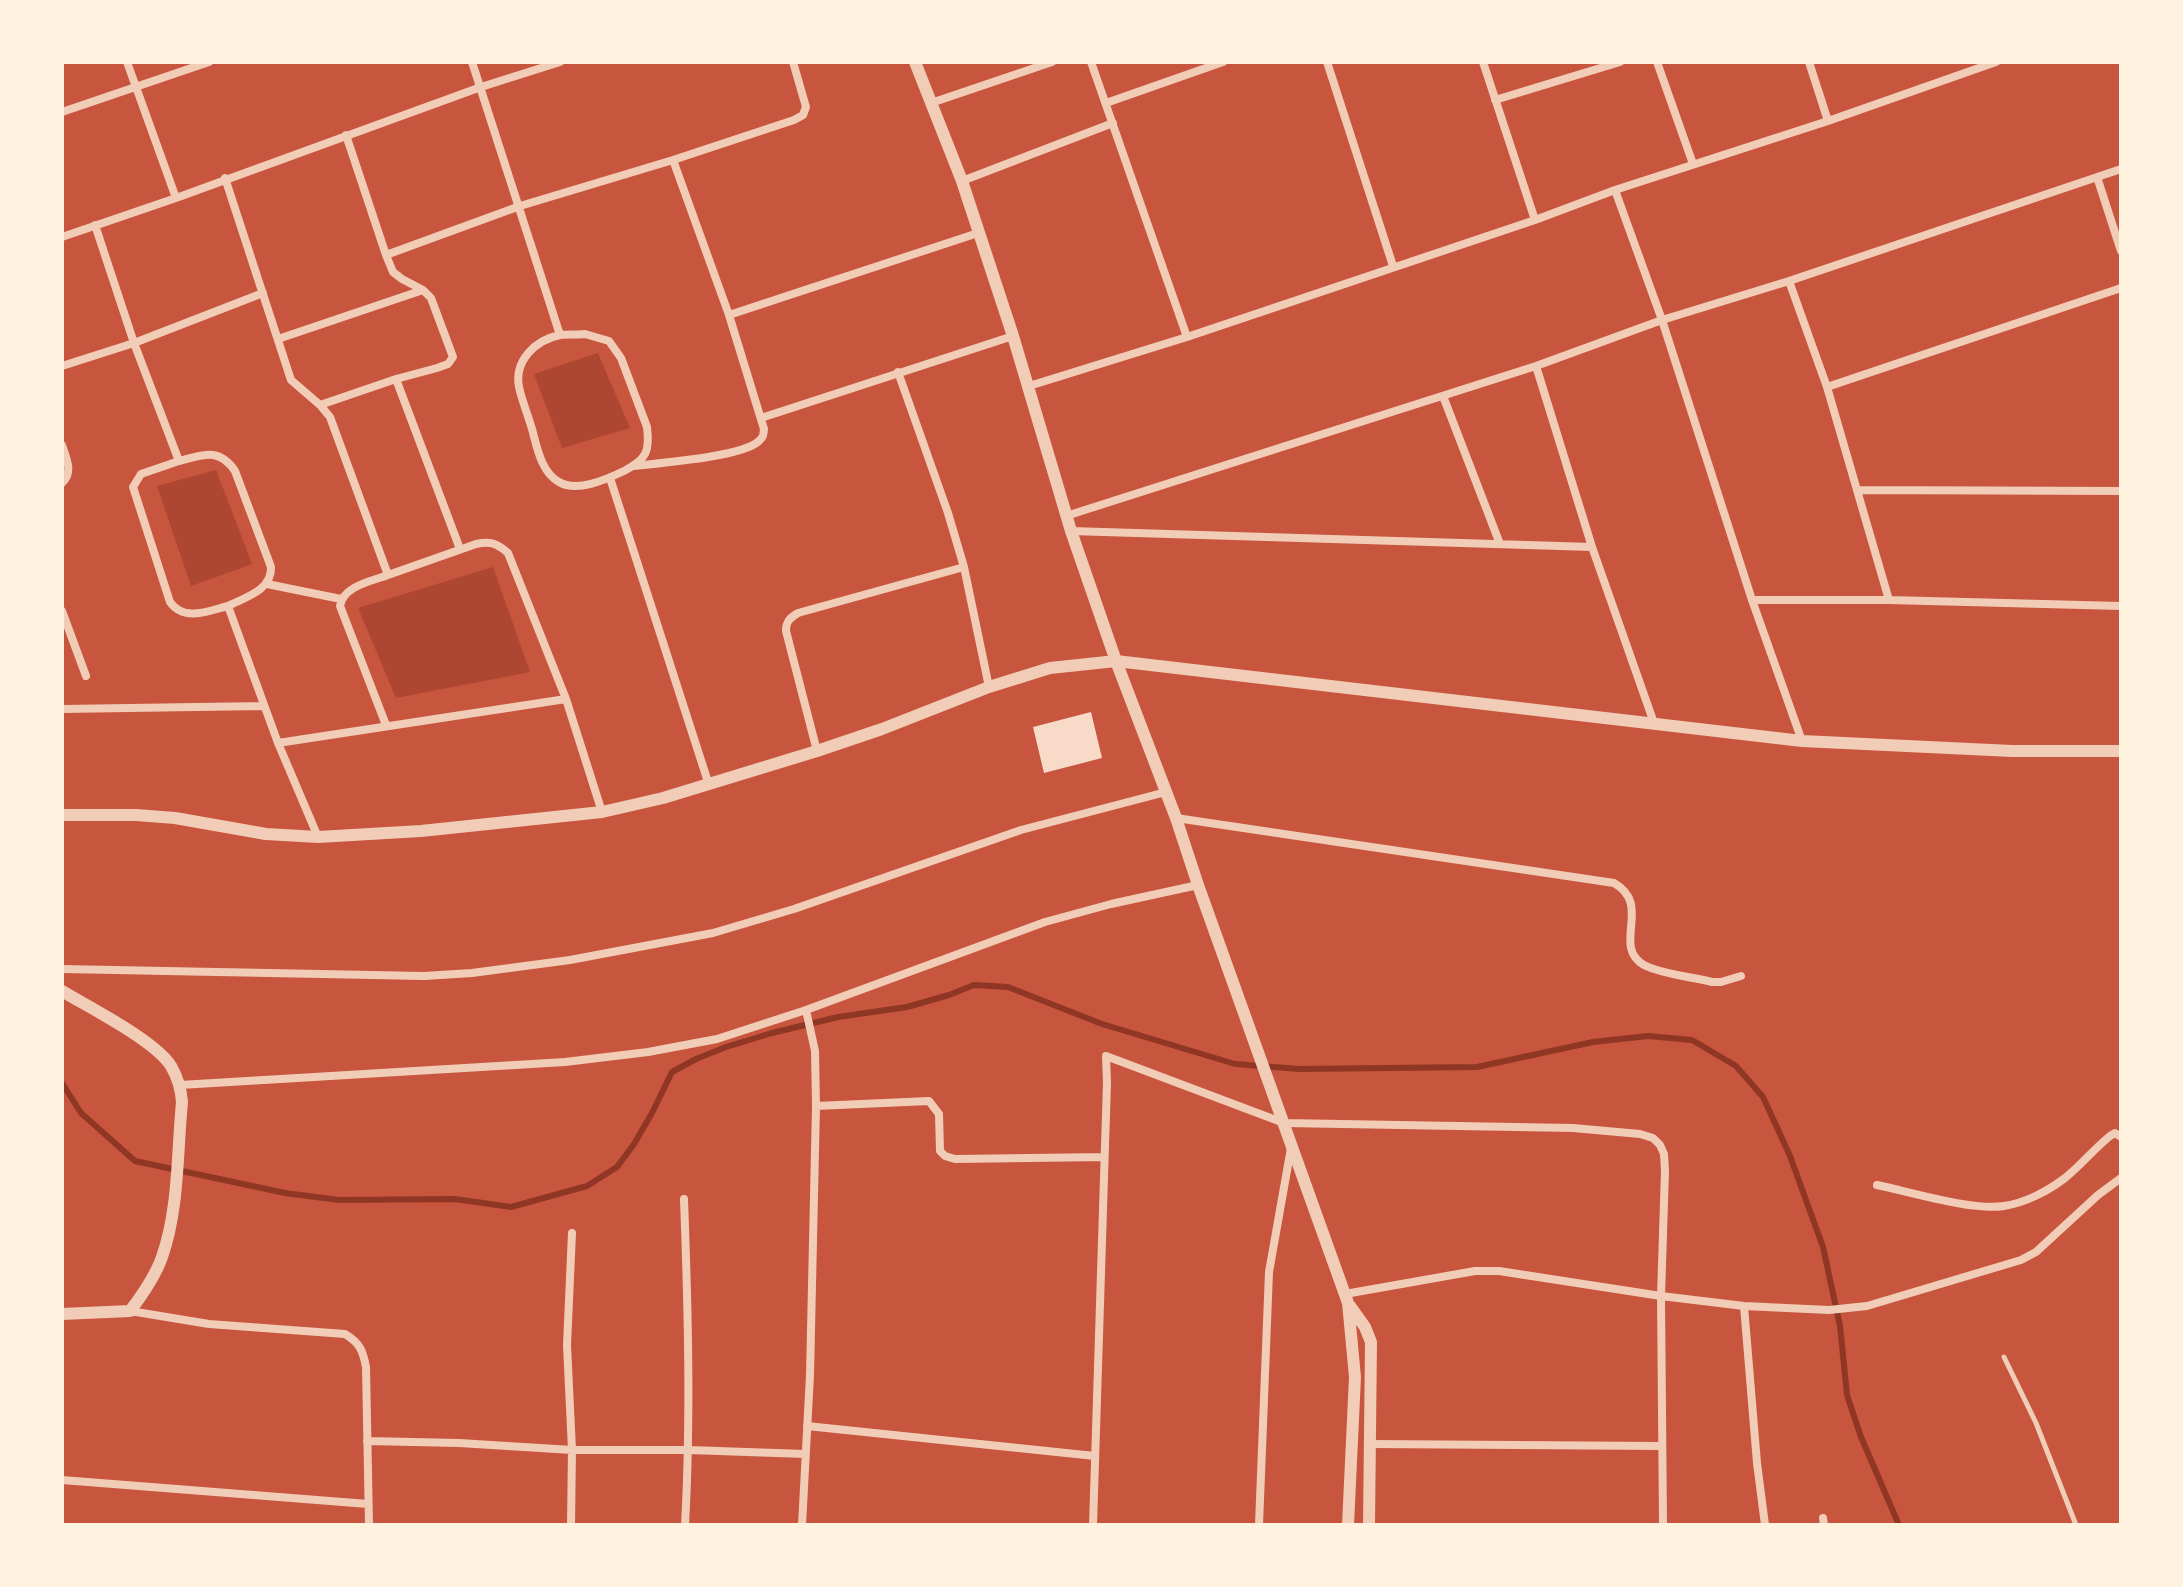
<!DOCTYPE html>
<style>
body{margin:0}
#map{position:relative;width:2183px;height:1587px;overflow:hidden;background:#c8553d;font-family:"Crimson Pro",serif}
canvas{display:block}
.frame{position:absolute;inset:0;border:64px solid #fff3e0;pointer-events:none}
</style>
<div id="map">
<canvas width="2183" height="1587"></canvas>
<div class="frame"></div>
</div>
<script>
const ctx = document.querySelector('canvas').getContext('2d');
ctx.lineJoin = 'round';
function fillPath(path, color) { ctx.fillStyle = color; ctx.fill(path, 'evenodd'); }
function strokePath(path, color, width, dash) { ctx.strokeStyle = color; ctx.lineWidth = width; ctx.lineCap = dash ? 'butt' : 'round'; ctx.setLineDash(dash || []); ctx.stroke(path); }
const green = new Path2D(`
 M598 353 630 428 562 448 534 374Z
 M216 470 252 564 191 586 157 486Z
 M493 567 530 672 396 698 358 608Z`);
const stream = new Path2D(`
 M62 1083 81 1113 135 1161 285 1193 339 1200 455 1199 511 1207 587 1186 617 1167 634 1144 652 1113 672 1072 696 1059 726 1047 772 1033 838 1017 907 1007 949 995 974 985 1008 987 1102 1024 1235 1064 1299 1069 1477 1067 1593 1042 1648 1036 1692 1040 1736 1066 1763 1097 1790 1156 1823 1247 1840 1326 1847 1395 1861 1437 1899 1525`);
const building = new Path2D(`
 M1091 712 1102 758 1044 773 1033 727Z`);
const service = new Path2D(`
 M2004 1357 2036 1423 2076 1525`);
const minor = new Path2D(`
 M127 62 176 198
 M472 62 560 335
 M1091 62 1187 337
 M1327 62 1393 266
 M1483 62 1535 220
 M1657 62 1693 164
 M1809 62 1828 121
 M1495 100 1620 62
 M931 103 1052 62
 M1106 103 1223 62
 M62 112 209 62
 M2097 177 2121 251
 M225 178 291 380 320 405 330 417 388 575 476 544C490 541 497 543 508 553L566 699 602 812
 M962 181 1113 123
 M1615 190 1662 320 1752 600
 M95 225 134 343 179 461 141 474 133 487 170 602C184 622 208 611 228 606L278 743 318 837
 M62 237 176 198 481 87 560 62
 M386 255 520 206 673 160 794 120 803 115 806 107 793 62
 M1789 281 1827 387
 M729 315 978 233
 M585 334 609 341 621 358 647 427C650 451 647 459 624 471 607 479 577 493 559 482 541 472 537 447 532 429 528 415 522 401 519 387 514 361 535 340 560 335 568 334 577 335 585 334Z
 M278 339 423 290
 M62 366 134 343 263 293
 M898 372 948 513 964 567 989 687
 M396 379 460 549
 M1029 386 1187 337 1535 220 1615 190 1828 121 1996 62
 M1443 396 1500 544
 M320 405 396 379 437 368 448 364 453 357 431 298 423 290 402 279 393 272 386 255 346 135
 M761 418 1013 336
 M62 445C66 458 74 472 62 483
 M179 461C203 455 219 447 235 471L271 567C272 590 246 597 228 606
 M634 466C659 463 742 457 759 441 764 436 763 436 764 429L729 315 673 160
 M610 478 709 785
 M1857 490 2121 491
 M1066 516 1536 366 1662 320 1789 281 2121 169
 M1071 531 1592 547 1536 366
 M1592 547 1654 723
 M267 584 341 599
 M1889 600 2121 606
 M62 611 86 676
 M62 709 264 706
 M386 725 340 606C343 586 372 581 388 575
 M1802 741 1752 600H1889L1827 387 2121 288
 M278 743 566 699
 M817 751 786 631C786 621 790 618 798 613L964 567
 M1176 818 1614 883C1653 905 1611 946 1644 965 1661 974 1692 977 1712 982H1721L1741 976
 M62 969 424 976 472 973 570 960 713 933 794 909 1021 830 1166 792
 M180 1085 565 1062 648 1052 717 1039 806 1010 1045 922 1111 904 1198 885
 M816 1106 929 1101 939 1114 940 1151 945 1156 955 1159 1104 1157
 M1877 1185C1910 1192 1972 1211 2004 1206 2025 1203 2048 1191 2065 1178 2081 1165 2094 1149 2110 1136L2115 1133 2121 1137
 M684 1199C688 1308 691 1416 685 1525
 M1345 1294 1475 1271H1499L1661 1296 1744 1306 1829 1310 1867 1306 2021 1260 2036 1252 2098 1195 2121 1178
 M1744 1306 1757 1463 1765 1525
 M130 1311 209 1324 345 1334C360 1343 363 1351 366 1367L369 1525
 M807 1426 1095 1456
 M367 1441 459 1443 572 1450H689L805 1454
 M1370 1444 1662 1446
 M62 1480 368 1504
 M1823 1518 1824 1525
 M571 1525 572 1450 567 1345 572 1233
 M802 1525 810 1375 816 1106 815 1051 806 1010
 M1093 1525 1107 1083 1106 1056 1284 1123 1573 1128 1640 1134 1653 1138 1660 1145 1664 1154 1665 1171 1661 1296 1663 1525
 M1259 1525 1269 1272 1291 1148`);
const tertiary = new Path2D(`
 M915 62 962 181 1013 336 1071 531 1116 661 1176 818 1198 885 1348 1303 1355 1377 1348 1525
 M62 815H136L175 818 266 834 318 837 421 831 602 812 663 798 817 751 882 729 989 687 1050 668 1116 661 1802 741 2012 751H2121
 M62 991C90 1008 154 1040 171 1066 178 1078 181 1088 182 1102 177 1153 179 1209 162 1257 155 1277 143 1294 130 1311L62 1314
 M1350 1306 1365 1327 1371 1342 1369 1525`);
fillPath(green, '#ae4732');
strokePath(stream, '#8f3625', 6);
fillPath(building, '#f7dbc8');
strokePath(service, '#f1ccb7', 5);
strokePath(minor, '#f1ccb7', 8);
strokePath(tertiary, '#f1ccb7', 12);
</script>
